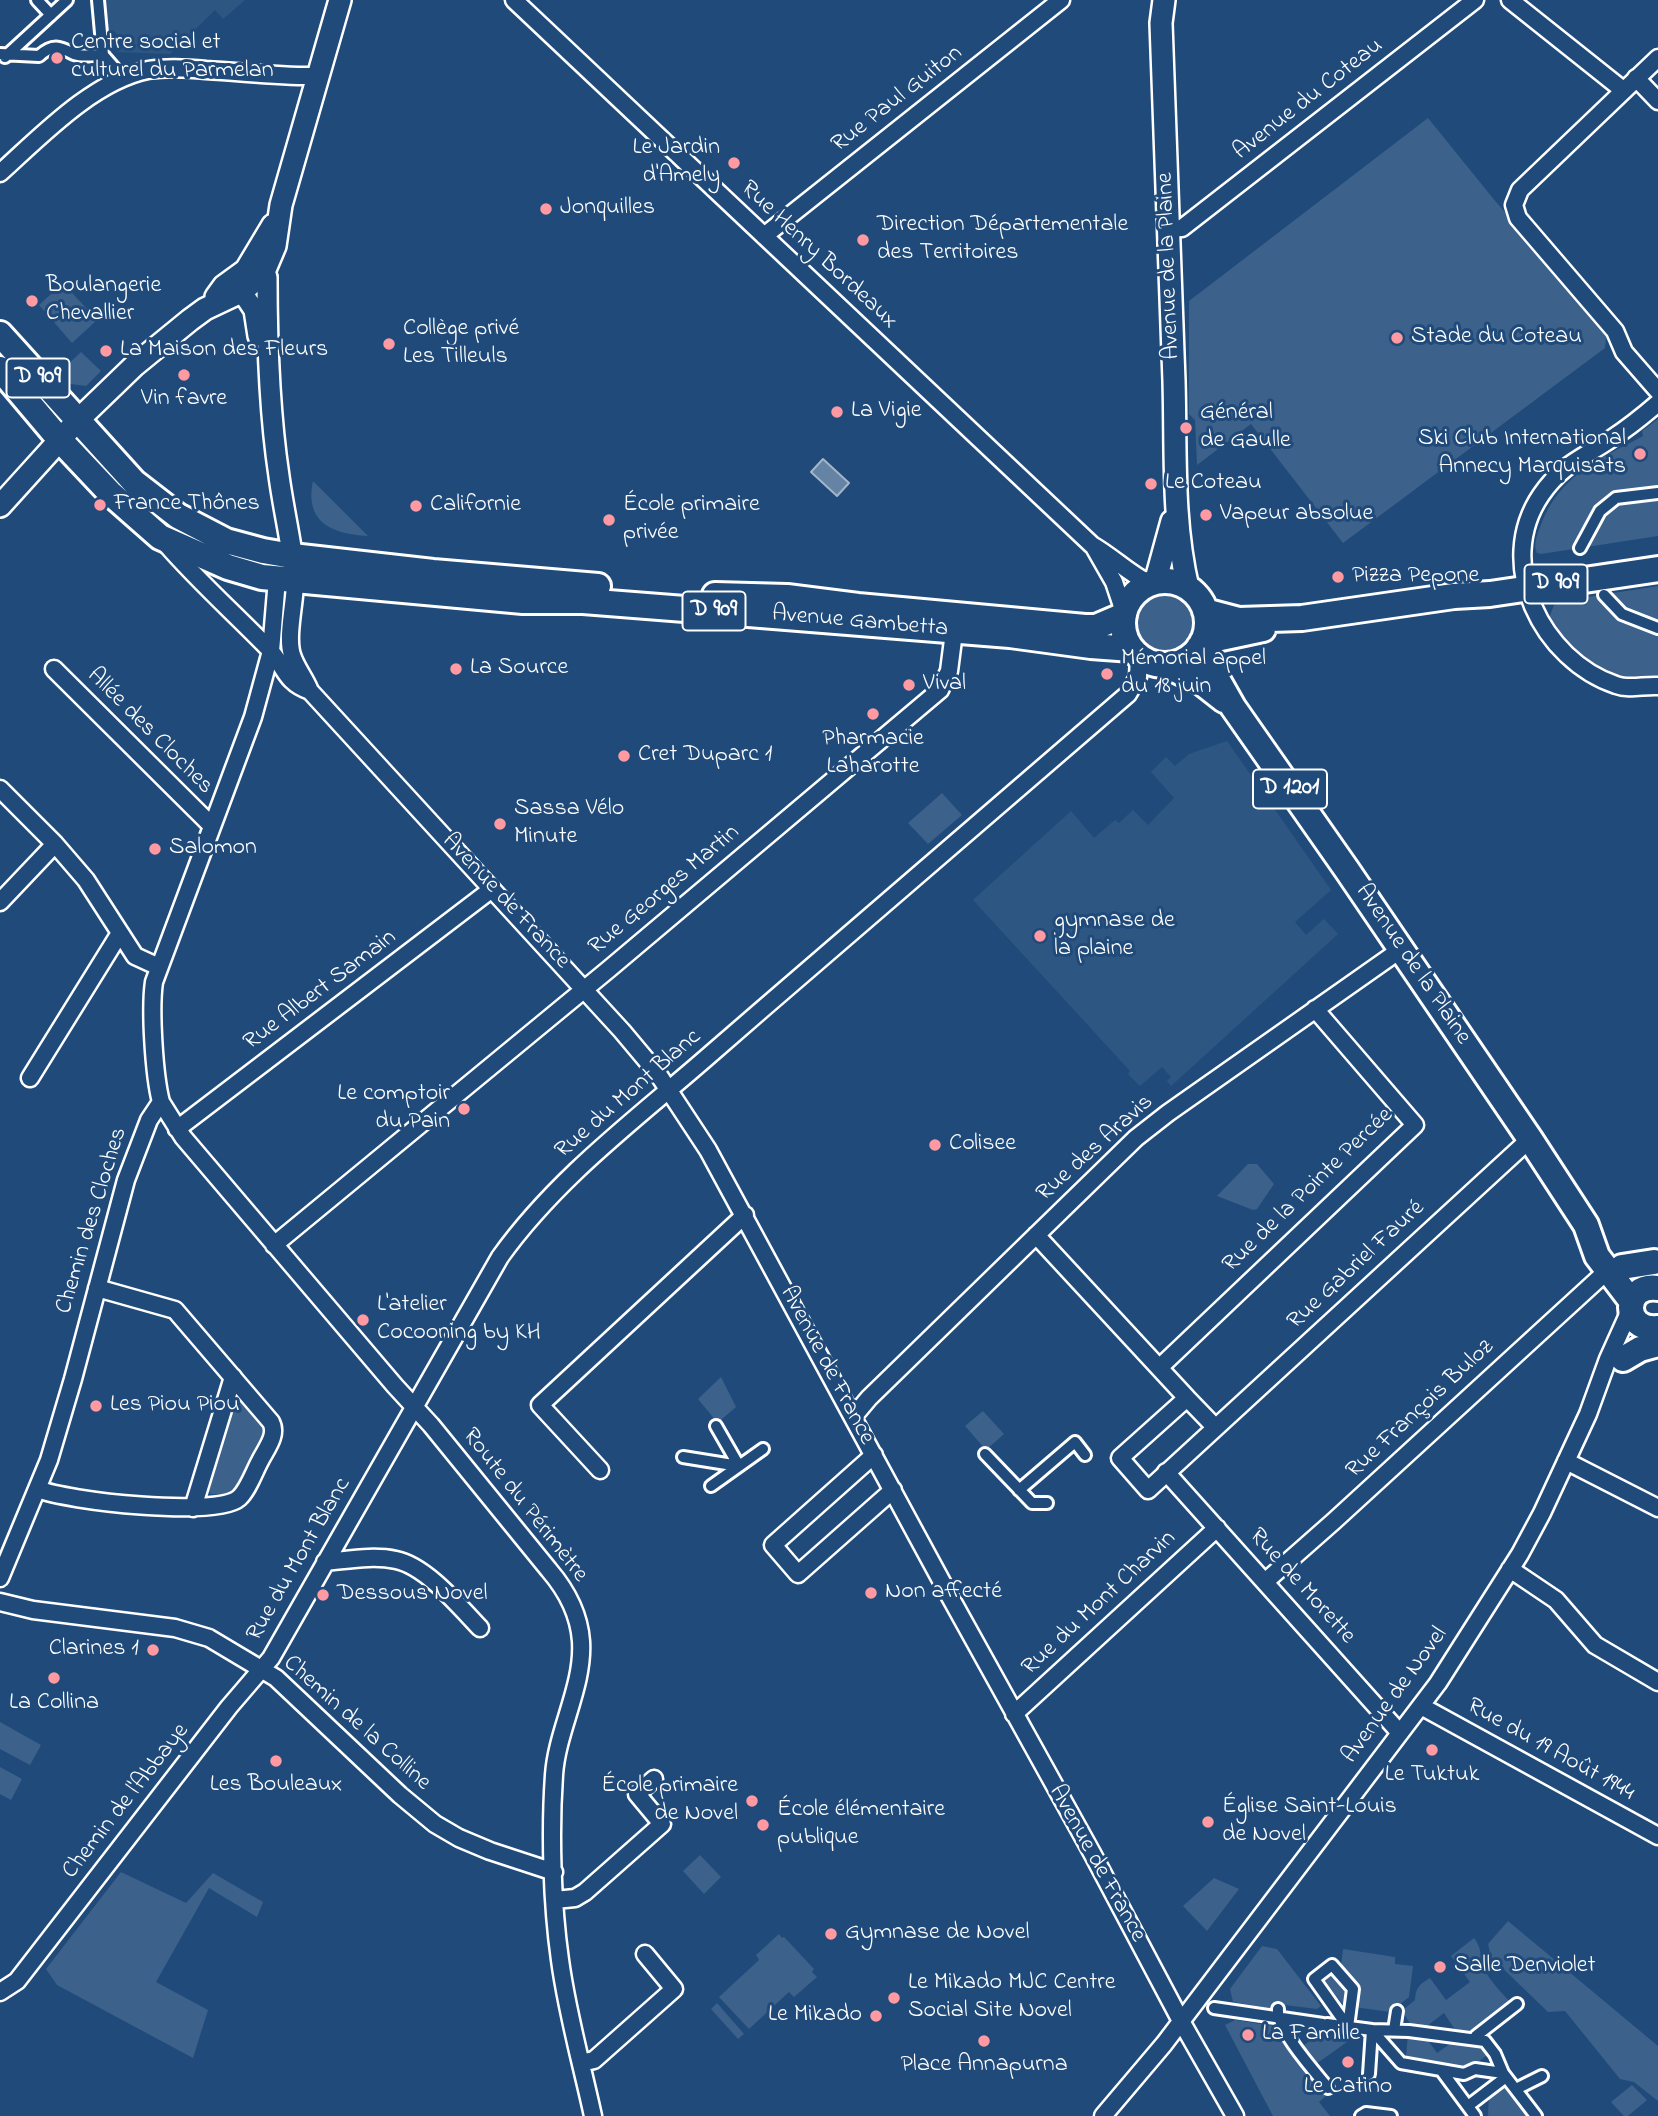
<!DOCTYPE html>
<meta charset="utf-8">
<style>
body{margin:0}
canvas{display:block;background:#1f4a7a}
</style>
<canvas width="1658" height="2116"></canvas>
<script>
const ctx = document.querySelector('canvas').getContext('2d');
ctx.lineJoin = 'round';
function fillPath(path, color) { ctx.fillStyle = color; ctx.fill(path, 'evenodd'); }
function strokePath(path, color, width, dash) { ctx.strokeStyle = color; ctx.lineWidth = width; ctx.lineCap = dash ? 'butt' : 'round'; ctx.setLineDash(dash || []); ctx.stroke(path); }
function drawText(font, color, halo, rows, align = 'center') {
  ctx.font = font + ' "Indie Flower",sans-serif'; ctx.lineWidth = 6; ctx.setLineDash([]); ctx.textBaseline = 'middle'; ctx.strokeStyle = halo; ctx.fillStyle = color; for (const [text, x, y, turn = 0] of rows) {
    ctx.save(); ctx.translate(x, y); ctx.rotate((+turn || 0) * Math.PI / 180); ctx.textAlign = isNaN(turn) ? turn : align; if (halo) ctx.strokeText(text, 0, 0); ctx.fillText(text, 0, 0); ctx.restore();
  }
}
const built = new Path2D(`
 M103 0H245L223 19 215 10 170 54 117 52 118 41 121 39 113 30 106 36Z
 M1227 741 1331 890 1295 922 1306 935 1324 919 1338 934 1171 1086 1167 1081 1171 1077 1162 1067 1140 1086 1128 1074 1130 1071 973 900 1071 811 1094 838 1115 820 1119 823 1133 810 1148 825 1174 798 1151 772 1166 757 1175 766 1189 754Z`);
const green = new Path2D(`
 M1428 118 1496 202 1607 327 1605 348 1343 543 1251 424 1197 465 1195 420 1189 414V301Z
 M63 283 97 320 72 343 39 305Z
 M81 352 101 371 86 386 71 384 60 372Z
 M1658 419V536L1541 554 1537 553C1533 545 1537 535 1540 527 1559 475 1598 460 1643 436L1642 431Z
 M313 481 368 536C333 534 304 523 313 481Z
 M1658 586V676C1649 675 1640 678 1631 678 1597 675 1566 644 1549 618L1554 605 1562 601Z
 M1133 623a32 32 0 1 1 64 0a32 32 0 1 1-64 0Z
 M942 793 962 815 928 844 908 823Z
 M1248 1164H1257L1274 1184 1257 1209 1253 1210 1217 1196Z
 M721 1377 736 1407 721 1420 716 1421 698 1399Z
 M236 1400 247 1403 265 1423 267 1437 235 1493 227 1495 211 1494 206 1487 231 1403Z
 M983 1411 1004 1434 986 1450 965 1426Z
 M0 1722 41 1745 30 1765 0 1749Z
 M0 1767 22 1779 11 1800 0 1794Z
 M700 1855 721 1877 704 1894 683 1871Z
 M121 1872 186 1903 213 1873 263 1902 257 1917 209 1888 156 1982 208 2010 193 2058 57 1985 46 1969Z
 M1214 1878 1239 1889 1207 1931 1183 1906Z
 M1508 1921 1658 2046V2101L1634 2082 1620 2079 1565 2011 1548 2012 1491 1957 1488 1944Z
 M779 1934 782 1938 784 1937 814 1969 812 1972 817 1977 794 1997 789 1992 749 2029 719 1997 759 1960 756 1955Z
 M1474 1938C1484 1951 1478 1958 1485 1971 1491 1982 1502 1993 1511 2003L1470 2036 1458 2034 1444 2013 1423 2029 1413 2028 1402 2011 1415 2000C1416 1987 1419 1985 1430 1978L1446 2000 1470 1982 1451 1956Z
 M1262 1946 1277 1949 1321 2006 1317 2009 1276 2004 1275 2009 1233 2002 1230 1989Z
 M1343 1949 1395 1957V1964L1413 1966 1409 1997 1390 2012 1354 2007 1341 1967Z
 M1334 1971 1349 1991 1347 2006 1343 2005 1323 1978Z
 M717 2003 744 2034 738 2039 711 2009Z
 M1235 2020 1273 2026 1327 2095 1319 2102 1330 2116H1273L1225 2025Z
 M1319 2034 1343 2036 1347 2042 1316 2064 1303 2046Z
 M1408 2034 1425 2036 1437 2053 1454 2041 1484 2044 1491 2052 1472 2067 1406 2056Z
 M1504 2085 1528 2116H1488L1489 2096Z
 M1632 2085 1647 2100 1628 2116H1624L1611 2102Z`);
const water = new Path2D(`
 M823 459 849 483 837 496 811 472Z`);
const pedestrian = new Path2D(`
 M37 0 51 15
 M98 0 103 55 123 78
 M0 54 39 56C53 43 60 47 74 54 82 57 94 55 103 55
 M5 57 67 0
 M1580 548 1600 511 1616 498 1658 493
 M1604 595 1622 614 1658 628
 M985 1454 1032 1503H1047
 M683 1457 739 1466 716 1426
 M711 1486 763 1449
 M1019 1490 1075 1442 1085 1455
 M1332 1965 1353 1989 1348 2027 1314 1979Z
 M1214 2008 1323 2024
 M1278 2009C1276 2029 1315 2072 1328 2088
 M1327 2024 1372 2030 1401 2063 1464 2074 1475 2069 1503 2073 1536 2116
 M1394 2030 1397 2011
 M1475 2039 1476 2036 1517 2004
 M1441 2070 1475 2116
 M1369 2074 1372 2030 1409 2031 1485 2041 1495 2054 1503 2073
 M1516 2089 1542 2076
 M1468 2106 1506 2077
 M1361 2116 1366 2113 1391 2116`);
const minor = new Path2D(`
 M514 0 1092 545C1113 557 1128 573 1150 584
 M1510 0 1623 90
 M1658 58 1520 190 1514 205 1518 218 1615 331 1624 352 1658 391
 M1636 78 1658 101
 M0 173C40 137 93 81 148 70 167 67 187 68 206 70 244 72 282 77 319 76
 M1168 229 1182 228 1475 0
 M764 236 1061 0
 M1658 403C1643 416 1628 428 1611 439 1583 458 1562 464 1541 495 1494 564 1542 660 1616 685 1629 690 1644 685 1658 686
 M166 544C198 581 235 614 269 649 285 666 284 682 310 691
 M1094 547 1114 582 1124 612
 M295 582C295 603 286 636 292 655 296 668 305 678 310 691L622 1031 658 1074 708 1150 949 1595 1092 1853 1181 2021 1235 2116
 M54 669 212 826
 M0 789 55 844 86 880 135 956 159 967
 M0 902 55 844
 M30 1078 120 933
 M161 1102 183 1137 395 1386 431 1425 549 1570C567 1591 579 1613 581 1641 584 1686 557 1730 554 1775 550 1832 552 1904 560 1960 567 2013 582 2065 593 2116
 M177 1129 492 889
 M1036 1235 1187 1398
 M274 1245 609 969 940 690 949 671 954 632
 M1160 1367 1415 1125 1315 1009
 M853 1417 869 1398 1136 1138 1168 1113 1400 950
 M1215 1427 1187 1398 1120 1458 1148 1490 1530 1139
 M874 1455 773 1545 798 1574 893 1490
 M1566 1461 1658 1508
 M600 1470 540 1405 745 1215
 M1166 1472 1400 1733
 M38 1489C66 1501 217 1518 239 1498 248 1490 254 1472 260 1461 266 1449 278 1435 271 1422L175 1310 97 1288
 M193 1508 233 1377
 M325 1562C348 1560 373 1555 396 1560 426 1566 459 1606 480 1628
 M1510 1569 1556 1600 1595 1645 1658 1682
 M0 1578 49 1460 73 1379 126 1180 149 1120 161 1102C154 1075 150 1009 154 982L253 717 271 651 277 579
 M1266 1581 1334 1521 1607 1271
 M0 1602 33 1610 175 1628 209 1638 276 1678 400 1795 435 1824 459 1838 490 1851 554 1872
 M1421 1706 1658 1836
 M1014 1714 1217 1528
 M555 1900 575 1898 585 1892 662 1824 637 1794 654 1779
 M0 1992 17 1981 229 1707 271 1658 500 1257C558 1176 639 1117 713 1052 851 932 990 813 1128 694L1138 677 1139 656
 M581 2063 594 2060 674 1989 645 1954
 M1103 2116 1164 2044 1438 1683 1520 1554 1542 1513 1588 1414 1608 1359 1631 1308`);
const tertiary = new Path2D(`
 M254 265 267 277C267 343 269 410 279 476 283 506 290 536 294 567
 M234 280 254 310 258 336`);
const secondary = new Path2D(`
 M1164 0 1161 23C1165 142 1170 262 1174 381 1176 451 1172 520 1188 588
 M216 297 224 286 246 270 273 225
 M0 506 77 421 135 365 190 320 205 309 243 291 264 272 275 246 281 205 340 0
 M1155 583 1172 521`);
const primary = new Path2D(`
 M0 334 134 482 178 516 226 541 263 551 292 556 433 572 598 586
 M0 369 60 440 110 493 160 537 228 567 262 577 523 601H583L761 615 1010 635 1091 646 1132 649
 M1123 623a42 42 0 1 1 84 0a42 42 0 1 1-84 0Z
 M715 595 787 597 858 606 1085 627H1096L1124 615
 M1205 611 1239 620 1302 618 1454 596 1490 594 1658 569
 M1202 642 1263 629
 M1199 647 1233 707 1347 870 1530 1139 1586 1225 1597 1256 1632 1302
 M1165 665 1201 682 1224 700
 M1622 1267 1654 1262
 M1658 1288C1622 1283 1622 1332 1658 1328
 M1623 1359 1640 1349 1658 1344`);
const markers = [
 [57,58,7,"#ff9aa2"],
 [734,163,7,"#ff9aa2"],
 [546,209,7,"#ff9aa2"],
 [863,240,7,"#ff9aa2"],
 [32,301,7,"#ff9aa2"],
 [1397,338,7,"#ff9aa2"],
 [389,344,7,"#ff9aa2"],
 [106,351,7,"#ff9aa2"],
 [184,375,7,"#ff9aa2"],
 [837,412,7,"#ff9aa2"],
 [1186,428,7,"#ff9aa2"],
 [1640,454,7,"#ff9aa2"],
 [1151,484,7,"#ff9aa2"],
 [100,505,7,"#ff9aa2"],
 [416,506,7,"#ff9aa2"],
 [1206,515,7,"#ff9aa2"],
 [609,520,7,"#ff9aa2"],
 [1338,577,7,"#ff9aa2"],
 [456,669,7,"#ff9aa2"],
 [1107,674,7,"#ff9aa2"],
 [909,685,7,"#ff9aa2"],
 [873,714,7,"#ff9aa2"],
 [624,756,7,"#ff9aa2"],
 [500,824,7,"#ff9aa2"],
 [155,849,7,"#ff9aa2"],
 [1040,936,7,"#ff9aa2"],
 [464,1109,7,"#ff9aa2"],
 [935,1145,7,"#ff9aa2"],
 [363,1320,7,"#ff9aa2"],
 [96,1406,7,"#ff9aa2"],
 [871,1593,7,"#ff9aa2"],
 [323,1595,7,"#ff9aa2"],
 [153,1650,7,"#ff9aa2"],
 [54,1678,7,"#ff9aa2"],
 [1432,1750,7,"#ff9aa2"],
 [276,1761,7,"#ff9aa2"],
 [752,1801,7,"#ff9aa2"],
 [1208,1822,7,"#ff9aa2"],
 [763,1825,7,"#ff9aa2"],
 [831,1934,7,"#ff9aa2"],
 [1440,1967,7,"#ff9aa2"],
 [894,1998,7,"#ff9aa2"],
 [876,2016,7,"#ff9aa2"],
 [1248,2035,7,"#ff9aa2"],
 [984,2041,7,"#ff9aa2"],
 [1348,2062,7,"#ff9aa2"]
];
const shields = [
 [38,378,63],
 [1556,584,63],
 [714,611,63],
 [1290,789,74]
];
const shieldNames = [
 ["D 909",38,378],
 ["D 909",1556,584],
 ["D 909",714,611],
 ["D 1201",1290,789]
];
const poiNames = [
 ["Centre social et",71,44],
 ["culturel du Parmelan",71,72],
 ["Le Jardin",720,149,"right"],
 ["d'Amely",720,177,"right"],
 ["Jonquilles",560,209],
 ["Direction Départementale",877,226],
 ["des Territoires",877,254],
 ["Boulangerie",46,287],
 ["Chevallier",46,315],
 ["Collège privé",403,330],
 ["Les Tilleuls",403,358],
 ["Stade du Coteau",1411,338],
 ["La Maison des Fleurs",120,351],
 ["Vin favre",184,400,"center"],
 ["La Vigie",851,412],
 ["Général",1200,414],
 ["de Gaulle",1200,442],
 ["Ski Club International",1626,440,"right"],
 ["Annecy Marquisats",1626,468,"right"],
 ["Le Coteau",1165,484],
 ["France Thônes",114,505],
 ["Californie",430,506],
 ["École primaire",623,506],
 ["privée",623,534],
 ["Vapeur absolue",1220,515],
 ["Pizza Pepone",1352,577],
 ["Mémorial appel",1121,660],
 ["du 18 juin",1121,688],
 ["La Source",470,669],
 ["Vival",923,685],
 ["Pharmacie",873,740,"center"],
 ["Laharotte",873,768,"center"],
 ["Cret Duparc 1",638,756],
 ["Sassa Vélo",514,810],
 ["Minute",514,838],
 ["Salomon",169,849],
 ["gymnase de",1054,922],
 ["la plaine",1054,950],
 ["Le comptoir",450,1095,"right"],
 ["du Pain",450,1123,"right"],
 ["Colisee",949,1145],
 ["L'atelier",377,1306],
 ["Cocooning by KH",377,1334],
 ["Les Piou Piou",110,1406],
 ["Non affecté",885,1593],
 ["Dessous Novel",337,1595],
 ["Clarines 1",139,1650,"right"],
 ["La Collina",54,1704,"center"],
 ["Le Tuktuk",1432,1776,"center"],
 ["Les Bouleaux",276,1786,"center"],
 ["École primaire",738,1787,"right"],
 ["de Novel",738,1815,"right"],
 ["Église Saint-Louis",1222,1808],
 ["de Novel",1222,1836],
 ["École élémentaire",777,1811],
 ["publique",777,1839],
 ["Gymnase de Novel",845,1934],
 ["Salle Denviolet",1454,1967],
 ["Le Mikado MJC Centre",908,1984],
 ["Social Site Novel",908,2012],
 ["Le Mikado",862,2016,"right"],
 ["La Famille",1262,2035],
 ["Place Annapurna",984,2066,"center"],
 ["Le Catino",1348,2088,"center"]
];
const streetNames = [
 ["Rue Paul Guiton",898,100,-38],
 ["Avenue du Coteau",1309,100,-38],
 ["Rue Henry Bordeaux",818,256,43],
 ["Avenue de la Plaine",1170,266,-92],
 ["Avenue Gambetta",860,623,5],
 ["Allée des Cloches",149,732,45],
 ["Rue Georges Martin",665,891,-40],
 ["Avenue de France",505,902,47],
 ["Avenue de la Plaine",1412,965,56],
 ["Rue Albert Samain",321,991,-37],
 ["Rue du Mont Blanc",629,1095,-41],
 ["Rue des Aravis",1096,1149,-42],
 ["Rue de la Pointe Percée",1309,1191,-44],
 ["Chemin des Cloches",93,1221,-73],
 ["Rue Gabriel Fauré",1357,1266,-43],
 ["Avenue de France",826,1366,62],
 ["Rue François Buloz",1421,1410,-43],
 ["Route du Périmètre",524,1506,52],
 ["Rue du Mont Blanc",300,1560,-60],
 ["Rue de Morette",1301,1587,48],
 ["Rue du Mont Charvin",1100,1604,-43],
 ["Avenue de Novel",1396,1696,-54],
 ["Chemin de la Colline",356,1724,42],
 ["Rue du 19 Août 1944",1550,1751,29],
 ["Chemin de l'Abbaye",127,1802,-52],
 ["Avenue de France",1096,1864,61]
];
fillPath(built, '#2e5683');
fillPath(green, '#3c618b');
fillPath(water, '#6583a4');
strokePath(water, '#a3b5c8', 2);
strokePath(pedestrian, '#fff', 16);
strokePath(minor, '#fff', 21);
strokePath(tertiary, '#fff', 24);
strokePath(secondary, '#fff', 26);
strokePath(primary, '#fff', 30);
strokePath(pedestrian, '#1f4a7a', 10);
strokePath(minor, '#1f4a7a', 16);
strokePath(tertiary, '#1f4a7a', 19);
strokePath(secondary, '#1f4a7a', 21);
strokePath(primary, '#1f4a7a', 24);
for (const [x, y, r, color] of markers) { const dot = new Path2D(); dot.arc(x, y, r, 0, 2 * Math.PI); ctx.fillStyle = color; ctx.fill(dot); strokePath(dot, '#1f4a7a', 2.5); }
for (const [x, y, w] of shields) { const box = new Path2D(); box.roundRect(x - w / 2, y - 19.5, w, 39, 5); ctx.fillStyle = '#1f4a7a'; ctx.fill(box); strokePath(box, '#fff', 2); }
drawText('bold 23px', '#fff', null, shieldNames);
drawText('24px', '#fff', '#1f4a7a', poiNames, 'left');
drawText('24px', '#fff', '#1f4a7a', streetNames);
</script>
